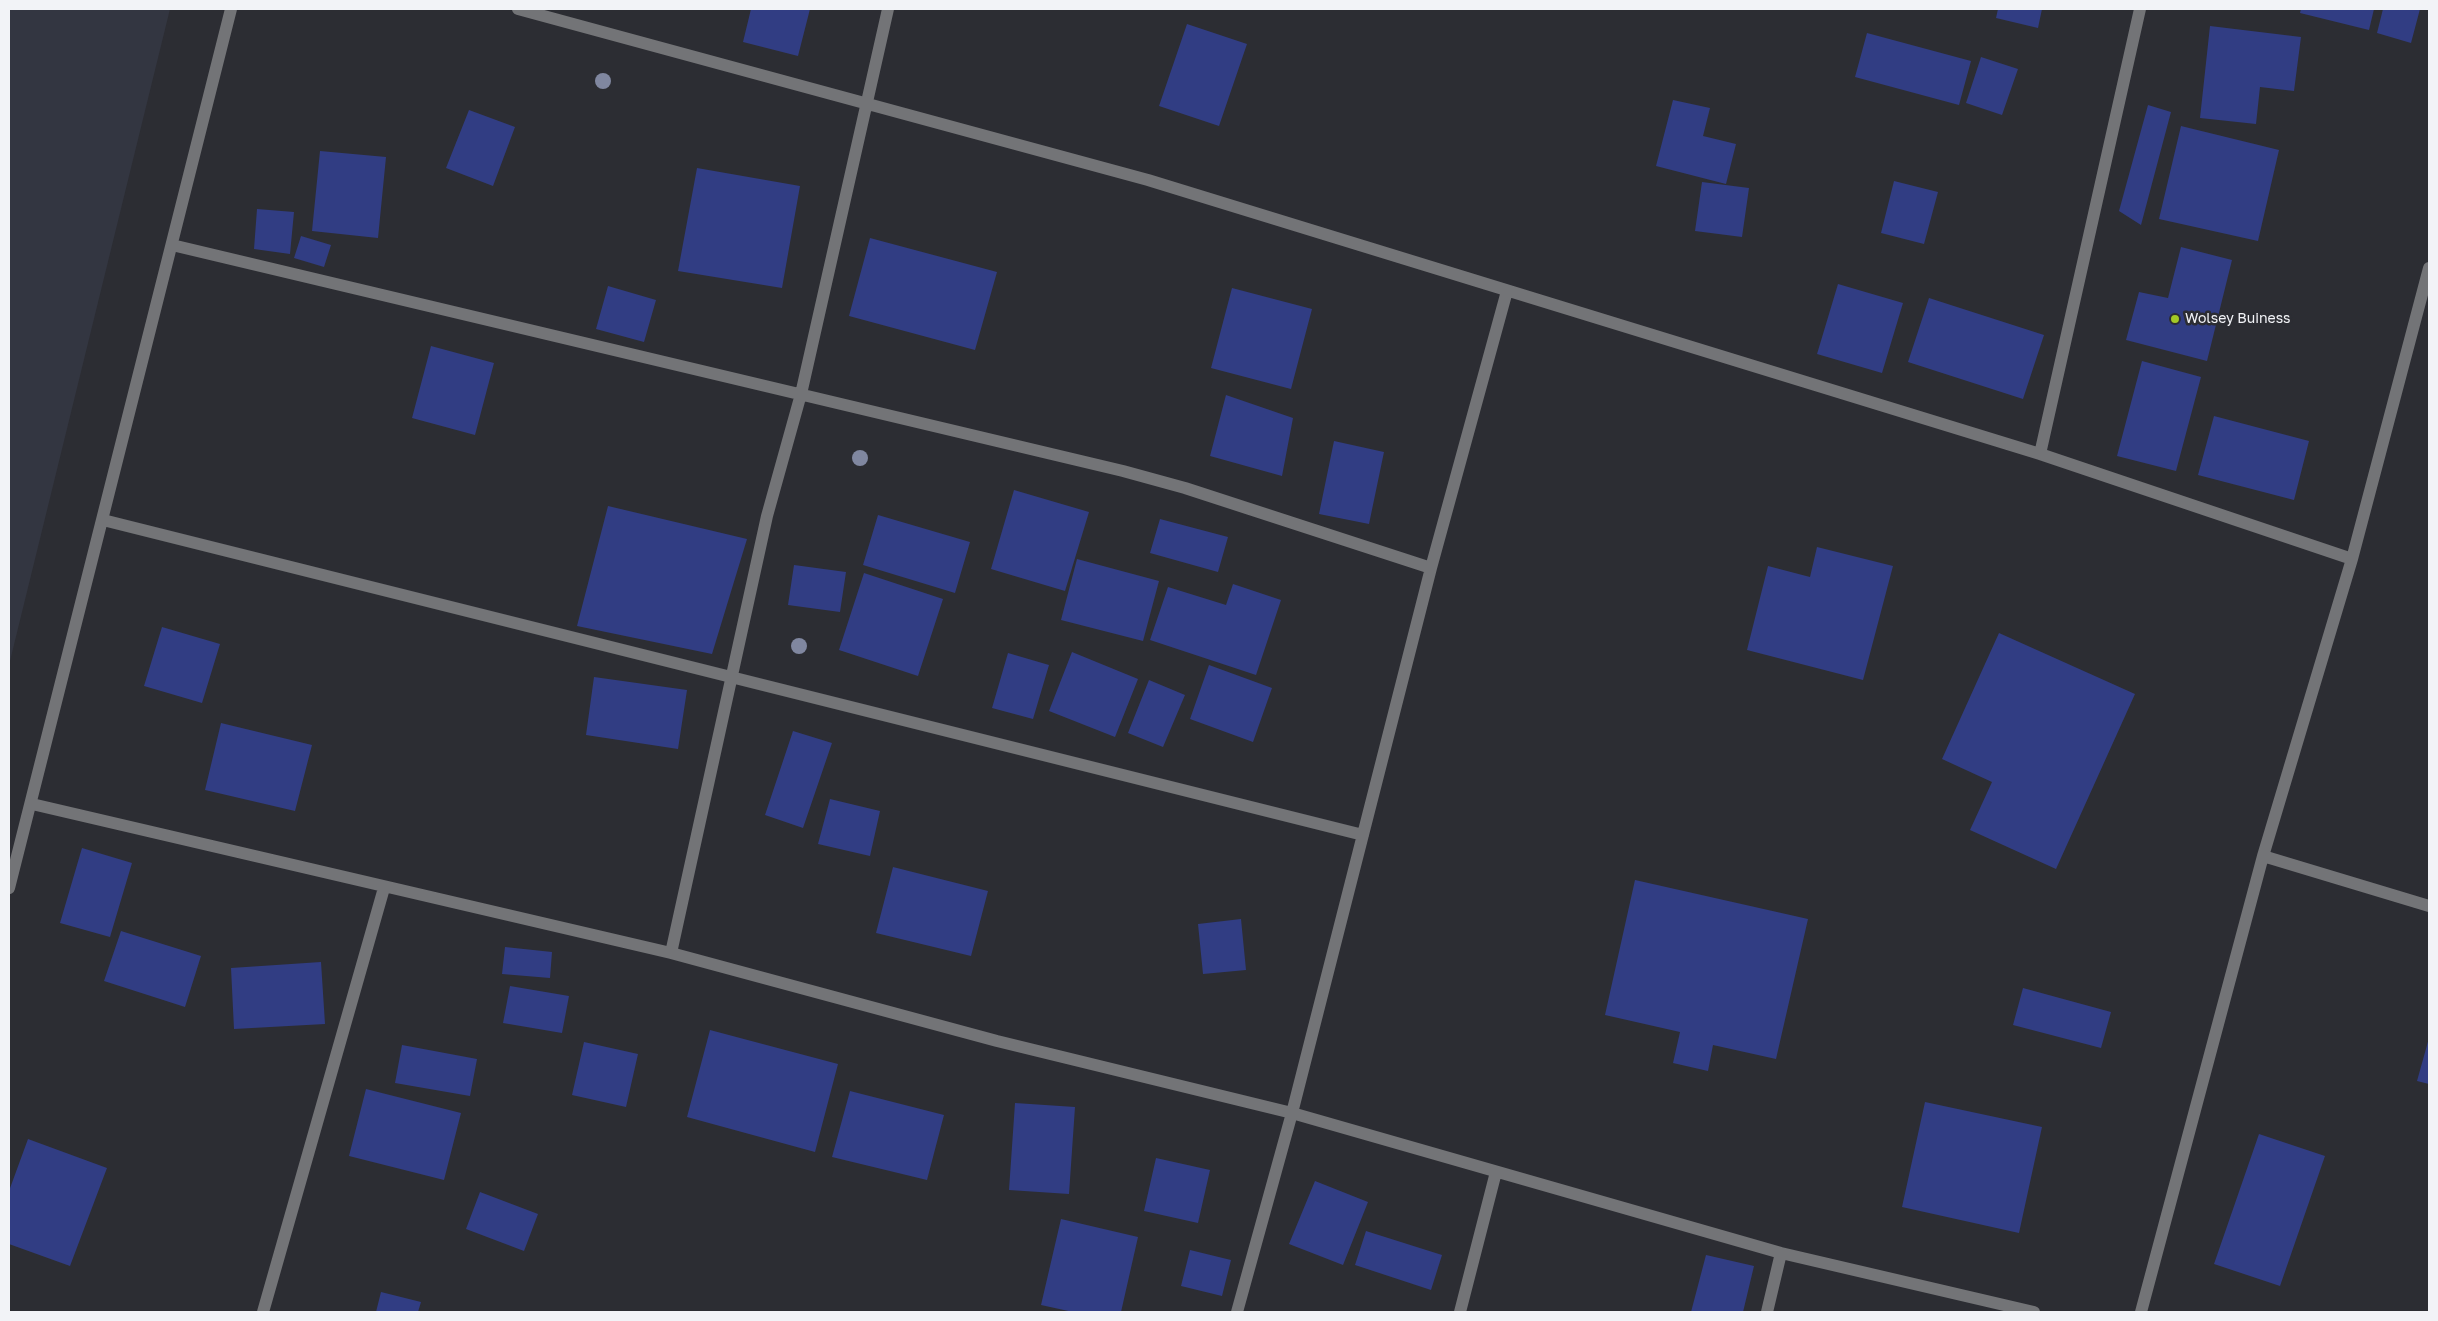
<!DOCTYPE html>
<style>
body{margin:0}
#map{position:relative;width:2438px;height:1321px;overflow:hidden;background:#2c2d33;font-family:"Golos Text",sans-serif}
canvas{display:block}
.frame{position:absolute;inset:0;border:10px solid #f2f3f7;pointer-events:none}
</style>
<div id="map">
<canvas width="2438" height="1321"></canvas>
<div class="frame"></div>
</div>
<script>
const ctx = document.querySelector('canvas').getContext('2d');
ctx.lineJoin = 'round';
function fillPath(path, color) { ctx.fillStyle = color; ctx.fill(path, 'evenodd'); }
function strokePath(path, color, width, dash) { ctx.strokeStyle = color; ctx.lineWidth = width; ctx.lineCap = dash ? 'butt' : 'round'; ctx.setLineDash(dash || []); ctx.stroke(path); }
function drawText(font, color, halo, rows, align = 'center') {
  ctx.font = font + ' "Golos Text",sans-serif'; ctx.lineWidth = 5; ctx.setLineDash([]); ctx.textBaseline = 'middle'; ctx.strokeStyle = halo; ctx.fillStyle = color; for (const [text, x, y, turn = 0] of rows) {
    ctx.save(); ctx.translate(x, y); ctx.rotate((+turn || 0) * Math.PI / 180); ctx.textAlign = isNaN(turn) ? turn : align; if (halo) ctx.strokeText(text, 0, 0); ctx.fillText(text, 0, 0); ctx.restore();
  }
}
const built = new Path2D(`
 M9 9H170L9 665Z`);
const building = new Path2D(`
 M751 9H810L798 56 743 42Z
 M1998 9H2042L2038 28 1996 18Z
 M2301 9H2374L2369 30 2300 13Z
 M2383 9H2420L2411 43 2377 33Z
 M1187 24 1247 44 1219 126 1159 106Z
 M2210 26 2301 37 2294 91 2260 87 2256 124 2200 118Z
 M1867 33 1971 61 1959 105 1855 77Z
 M1981 57 2018 69 2002 115 1966 103Z
 M1673 100 1710 108 1703 136 1736 144 1726 184 1656 166Z
 M2148 105 2171 112 2141 225 2119 211Z
 M469 110 515 127 493 186 446 168Z
 M2181 126 2279 150 2258 241 2159 219Z
 M320 151 386 157 378 238 312 231Z
 M697 168 800 186 782 288 678 271Z
 M1894 181 1938 192 1924 244 1881 233Z
 M1702 182 1749 188 1742 237 1695 231Z
 M257 209 294 212 290 254 254 249Z
 M301 236 331 245 324 267 294 258Z
 M870 238 997 272 975 350 849 316Z
 M2181 247 2232 260 2207 361 2126 340 2139 292 2168 298Z
 M1838 284 1903 303 1882 373 1817 354Z
 M608 286 656 300 644 342 596 329Z
 M1232 288 1312 309 1291 389 1211 368Z
 M1929 298 2044 335 2023 399 1908 362Z
 M431 346 494 363 475 435 412 418Z
 M2142 361 2201 377 2176 471 2117 456Z
 M1226 395 1293 418 1282 476 1210 456Z
 M2214 416 2309 441 2294 500 2198 475Z
 M1334 441 1384 452 1369 524 1319 514Z
 M1014 490 1089 512 1065 591 991 569Z
 M608 506 747 539 712 654 577 626Z
 M878 515 970 542 955 593 863 565Z
 M1160 519 1228 537 1218 572 1150 553Z
 M1817 547 1893 566 1863 680 1747 650 1768 566 1810 577Z
 M1077 559 1159 581 1143 641 1061 620Z
 M794 565 846 572 840 612 788 605Z
 M864 573 943 599 918 676 839 650Z
 M1233 584 1281 600 1256 675 1150 640 1168 587 1226 605Z
 M162 627 220 644 202 703 144 686Z
 M1999 633 2135 694 2056 869 1970 830 1992 782 1942 759Z
 M1072 652 1138 679 1115 737 1049 711Z
 M1008 653 1049 665 1033 719 992 708Z
 M1209 665 1272 688 1253 742 1190 719Z
 M594 677 687 690 678 749 586 735Z
 M1149 680 1185 695 1163 747 1128 733Z
 M221 723 312 745 295 811 205 790Z
 M793 731 832 743 803 828 765 815Z
 M830 799 880 811 870 856 818 844Z
 M82 848 132 863 110 937 60 923Z
 M893 867 988 891 971 956 876 933Z
 M1635 880 1808 919 1776 1059 1713 1045 1708 1071 1673 1063 1680 1032 1605 1015Z
 M1241 919 1246 970 1203 974 1198 924Z
 M121 931 201 956 185 1007 104 981Z
 M505 947 552 952 550 978 502 974Z
 M321 962 325 1024 234 1029 231 968Z
 M510 986 569 996 562 1033 503 1023Z
 M2023 988 2111 1012 2101 1048 2013 1025Z
 M710 1030 838 1064 815 1152 687 1117Z
 M2429 1038V1084L2417 1081Z
 M584 1042 638 1054 626 1107 572 1095Z
 M402 1045 477 1059 470 1096 395 1083Z
 M366 1089 461 1113 444 1180 349 1156Z
 M850 1091 944 1115 927 1180 832 1157Z
 M1925 1102 2042 1127 2019 1233 1902 1207Z
 M1015 1103 1075 1107 1069 1194 1009 1190Z
 M2259 1134 2325 1156 2280 1286 2214 1264Z
 M28 1139 107 1168 70 1266 9 1244V1191Z
 M1156 1158 1210 1170 1198 1223 1144 1211Z
 M1315 1181 1368 1202 1343 1265 1289 1244Z
 M480 1192 538 1214 524 1251 466 1229Z
 M1061 1219 1138 1237 1121 1312H1073L1041 1305Z
 M1366 1231 1442 1255 1431 1290 1355 1265Z
 M1190 1250 1231 1260 1222 1296 1181 1286Z
 M1706 1255 1754 1266 1743 1312H1691Z
 M381 1292 421 1302 418 1312H376Z`);
const minor = new Path2D(`
 M518 9 1148 180 2040 454 2352 559
 M172 245 1123 471 1185 488 1431 568
 M2040 454 2140 9
 M103 520 1363 835
 M32 804 671 953 997 1041 1292 1113 1781 1253 2034 1312
 M2263 856 2429 906
 M9 888 231 9
 M671 953 767 516 801 394 888 9
 M263 1312 384 888
 M1237 1312 1292 1113 1431 568 1507 291
 M1460 1312 1496 1172
 M1767 1312 1781 1253
 M2141 1312 2263 856 2352 559 2429 268`);
const trees = [
 [603,81],
 [860,458],
 [799,646]
];
const markers = [
 [2175,319,5,"#a3c926"]
];
const poiNames = [
 ["Wolsey Buiness",2185,319]
];
fillPath(built, '#333641');
fillPath(building, '#313d83');
strokePath(minor, '#737477', 12);
ctx.fillStyle = '#8087a0';
for (const [x, y] of trees) { ctx.beginPath(); ctx.arc(x, y, 8, 0, 2 * Math.PI); ctx.fill(); }
for (const [x, y, r, color] of markers) { const dot = new Path2D(); dot.arc(x, y, r, 0, 2 * Math.PI); ctx.fillStyle = color; ctx.fill(dot); strokePath(dot, '#2c2d33', 2); }
drawText('14px', '#f2f3f7', '#2c2d33', poiNames, 'left');
</script>
